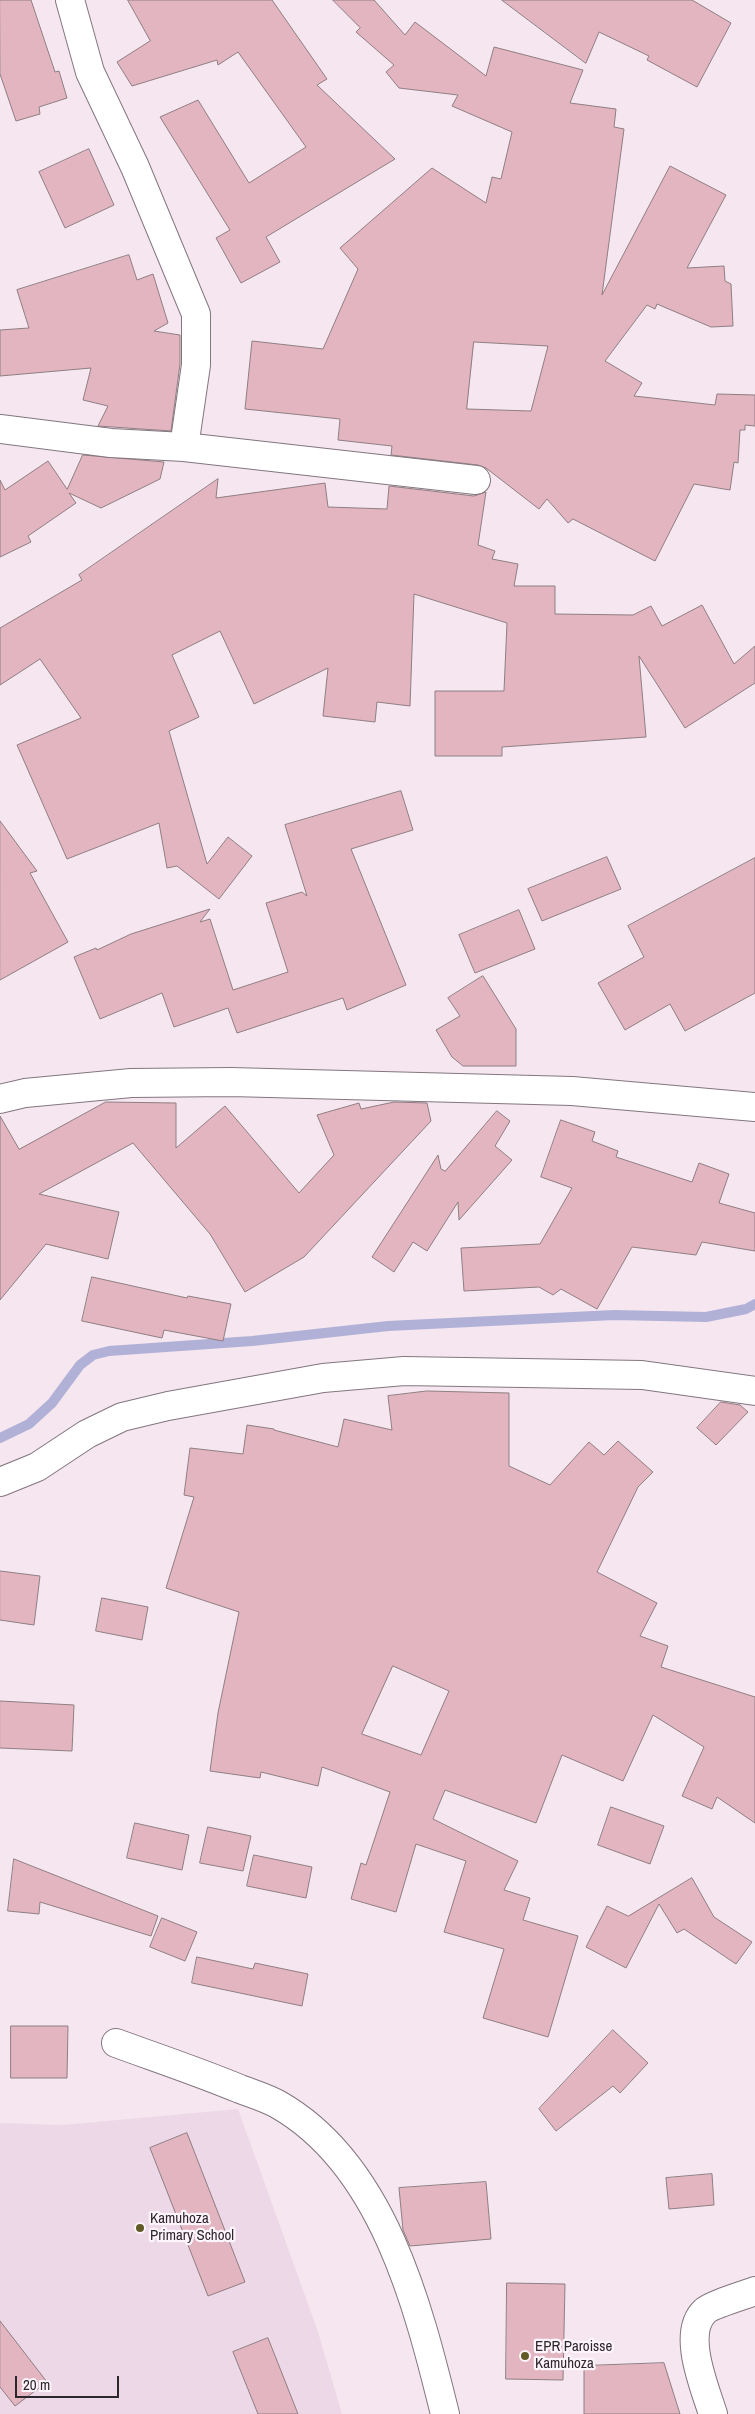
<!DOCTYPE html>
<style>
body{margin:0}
#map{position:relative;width:755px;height:2414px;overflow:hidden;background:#f5e6f0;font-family:"Archivo Narrow",sans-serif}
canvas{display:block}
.scale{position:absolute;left:15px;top:2376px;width:104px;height:22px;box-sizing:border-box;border:2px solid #2c272a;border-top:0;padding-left:6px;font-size:15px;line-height:18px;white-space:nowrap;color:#2c272a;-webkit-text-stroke:4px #fef5fc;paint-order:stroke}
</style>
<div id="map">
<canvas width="755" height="2414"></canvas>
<div class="scale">20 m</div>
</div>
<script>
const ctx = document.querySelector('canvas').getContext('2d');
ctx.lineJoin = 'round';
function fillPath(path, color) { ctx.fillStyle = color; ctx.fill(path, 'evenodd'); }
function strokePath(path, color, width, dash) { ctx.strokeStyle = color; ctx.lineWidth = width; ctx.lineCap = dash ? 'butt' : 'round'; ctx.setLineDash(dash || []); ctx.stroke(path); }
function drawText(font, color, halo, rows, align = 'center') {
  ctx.font = font + ' "Archivo Narrow",sans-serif'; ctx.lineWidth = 4.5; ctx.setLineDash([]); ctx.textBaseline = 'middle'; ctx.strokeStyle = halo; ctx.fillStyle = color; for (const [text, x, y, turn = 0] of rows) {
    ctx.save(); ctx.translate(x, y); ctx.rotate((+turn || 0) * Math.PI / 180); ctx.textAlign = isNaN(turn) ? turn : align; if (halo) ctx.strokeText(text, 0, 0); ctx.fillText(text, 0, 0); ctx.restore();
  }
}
const built = new Path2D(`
 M238 2109 318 2332 342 2414H0V2123L63 2125Z`);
const stream = new Path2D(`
 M0 1438 29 1424 52 1403 80 1365 93 1355 109 1351 252 1341 388 1326 614 1315 706 1317 746 1309 755 1304`);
const building = new Path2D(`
 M0 0H31L55 72 59 71 67 98 39 107 40 114 16 121 0 74Z
 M128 0H272L327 79 317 85 395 159 266 237 280 262 241 283 216 238 230 230 160 117 198 100 249 183 306 147 238 52 218 65 217 60 132 86 117 62 150 41Z
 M333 0H374L405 35 415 22 486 76 494 47 583 70 570 103 616 109 614 127 624 129 602 295 670 166 726 195 687 268 724 266 725 281 731 284 733 326 711 327 657 304 655 309 647 305 605 361 642 383 634 396 715 405 717 394 755 395V426L745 425V430H740L738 463 734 462 730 490 694 484 655 561 573 519 568 523 547 499 539 509 486 468 478 465 391 455 392 446 338 440 340 419 245 409 252 341 323 349 358 269 340 248 432 168 486 203 492 177 501 179 512 132 452 106 458 95 399 88 386 72 394 65 356 32 360 28ZM474 342 548 346 531 411 467 409Z
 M502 0H692L731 23 697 87 647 60 649 56 599 32 586 63Z
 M89 149 114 205 65 228 39 172Z
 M129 255 137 280 153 274 168 323 154 331 180 335V364L171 431 98 426 108 406 83 400 91 368 0 376V330L29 328 17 290Z
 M83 455 164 462 160 479 101 508 69 493 76 503 28 536 31 542 0 557V480L5 490 48 461 67 489Z
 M218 479 216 498 325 483 328 507 387 509 389 486 474 496 486 492 478 545 495 551 492 559 518 564 514 586H555V614L633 615 651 606 662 626 702 605 734 664 755 646V683L685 728 639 656 646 737 502 747V756H435V691H504L507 623 414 594 410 706 377 702 375 722 323 716 328 668 254 704 220 631 172 655 199 717 169 731 207 864 228 837 252 856 219 899 177 866 167 868 159 823 67 859 17 745 81 718 40 659 0 685V628L82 580 79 575Z
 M401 791 413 830 351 849 406 985 347 1010 343 998 237 1033 228 1008 174 1027 162 993 100 1019 74 957 96 948 97 950 131 934 210 909 200 922 210 919 233 990 288 972 266 903 302 892 307 896 285 825Z
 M0 821 37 871 30 873 68 942 0 980Z
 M607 857 621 889 542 921 528 889Z
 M755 858V993L685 1031 670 1004 625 1030 598 983 644 957 628 926Z
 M519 910 535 949 475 973 459 935Z
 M483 976 516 1029V1066H463L452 1057 436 1030 460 1016 448 998Z
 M106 1102 176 1103V1148L225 1106 299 1193 334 1155 317 1115 359 1103 361 1109 394 1102 427 1103 431 1121 304 1257 245 1292 210 1234 133 1143 39 1194 119 1212 108 1259 46 1244 0 1300V1116L19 1149Z
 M497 1111 510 1121 495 1146 512 1160 459 1220 458 1202 427 1251 413 1242 394 1272 372 1257 438 1155 441 1169 445 1171Z
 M561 1120 595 1132 592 1141 618 1151 616 1157 692 1182 699 1163 729 1174 719 1203 755 1213V1251L702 1242 696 1255 632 1247 597 1309 561 1289 553 1295 539 1287 464 1291 461 1248 540 1244 572 1188 541 1177Z
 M92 1277 187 1298 188 1296 231 1304 223 1341 164 1330 162 1338 82 1321Z
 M427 1391 509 1393V1466L550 1485 589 1442 604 1455 618 1441 653 1472 638 1487 597 1572 657 1603 640 1636 668 1646 661 1667 755 1697V1823L717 1797 712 1809 682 1796 704 1747 653 1715 623 1781 562 1755 536 1823 445 1790 433 1819 518 1861 504 1890 530 1898 523 1920 578 1936 548 2037 483 2018 504 1949 444 1932 466 1861 416 1844 396 1912 351 1899 361 1863 366 1865 390 1792 322 1767 318 1786 261 1772 260 1778 210 1771 218 1713 239 1612 166 1588 194 1497 184 1495 190 1448 243 1454 247 1425 274 1429V1430L338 1447 344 1419 392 1430 388 1396ZM393 1666 449 1691 421 1755 362 1734Z
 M721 1402 740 1405 748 1412 716 1445 697 1428Z
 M0 1571 40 1576 34 1625 0 1620Z
 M102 1598 148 1607 142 1640 96 1631Z
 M0 1701 74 1705 72 1751 0 1748Z
 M611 1807 664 1826 650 1864 598 1845Z
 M135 1823 189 1835 182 1870 127 1858Z
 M208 1827 251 1836 243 1871 200 1863Z
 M254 1855 312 1867 306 1898 247 1886Z
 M14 1859 158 1916 151 1936 40 1902 39 1914 8 1911Z
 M692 1878 714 1917 752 1942 736 1964 684 1929 677 1933 659 1904 626 1968 586 1947 607 1906 628 1916Z
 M162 1918 197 1932 185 1961 150 1947Z
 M197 1957 253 1969 255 1963 308 1974 302 2006 192 1983Z
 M11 2026H68L67 2078H11Z
 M613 2030 648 2063 620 2093 613 2086 556 2131 539 2109Z
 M187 2133 245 2282 208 2296 150 2148Z
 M712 2174 714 2205 669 2209 666 2178Z
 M486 2182 491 2239 410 2246 403 2230 399 2188Z
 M507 2283 565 2284 563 2380 506 2379Z
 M0 2321 47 2382 15 2406 0 2387Z
 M268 2338 298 2414H258L233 2352Z
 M664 2363 680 2414H584V2366Z`);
const minor = new Path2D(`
 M70 0 90 72 135 167 196 314V365L184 447
 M0 429 111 443 184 447 476 480
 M0 1099 25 1093 131 1083 231 1082 572 1091 755 1107
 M0 1482 37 1467 87 1434 122 1417 168 1406 323 1378 404 1371 642 1375 755 1391
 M116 2043C157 2058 199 2072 240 2089 253 2094 267 2098 279 2105 383 2165 418 2305 445 2414
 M713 2414C705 2388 681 2333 705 2311 711 2305 745 2295 755 2291`);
const markers = [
 [140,2228,5,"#615926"],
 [525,2356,5,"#615926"]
];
const poiNames = [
 ["Kamuhoza",150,2219],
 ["Primary School",150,2236],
 ["EPR Paroisse",535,2347],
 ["Kamuhoza",535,2364]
];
fillPath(built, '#edd8e7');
strokePath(stream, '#b1b1d7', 10);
fillPath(building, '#e2b5c1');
strokePath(building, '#8f7e82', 1);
strokePath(minor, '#83767f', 30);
strokePath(minor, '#fff', 28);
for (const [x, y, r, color] of markers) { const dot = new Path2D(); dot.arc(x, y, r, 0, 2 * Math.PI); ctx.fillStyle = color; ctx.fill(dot); strokePath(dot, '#fef5fc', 2); }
drawText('15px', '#2c272a', '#fef5fc', poiNames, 'left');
</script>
